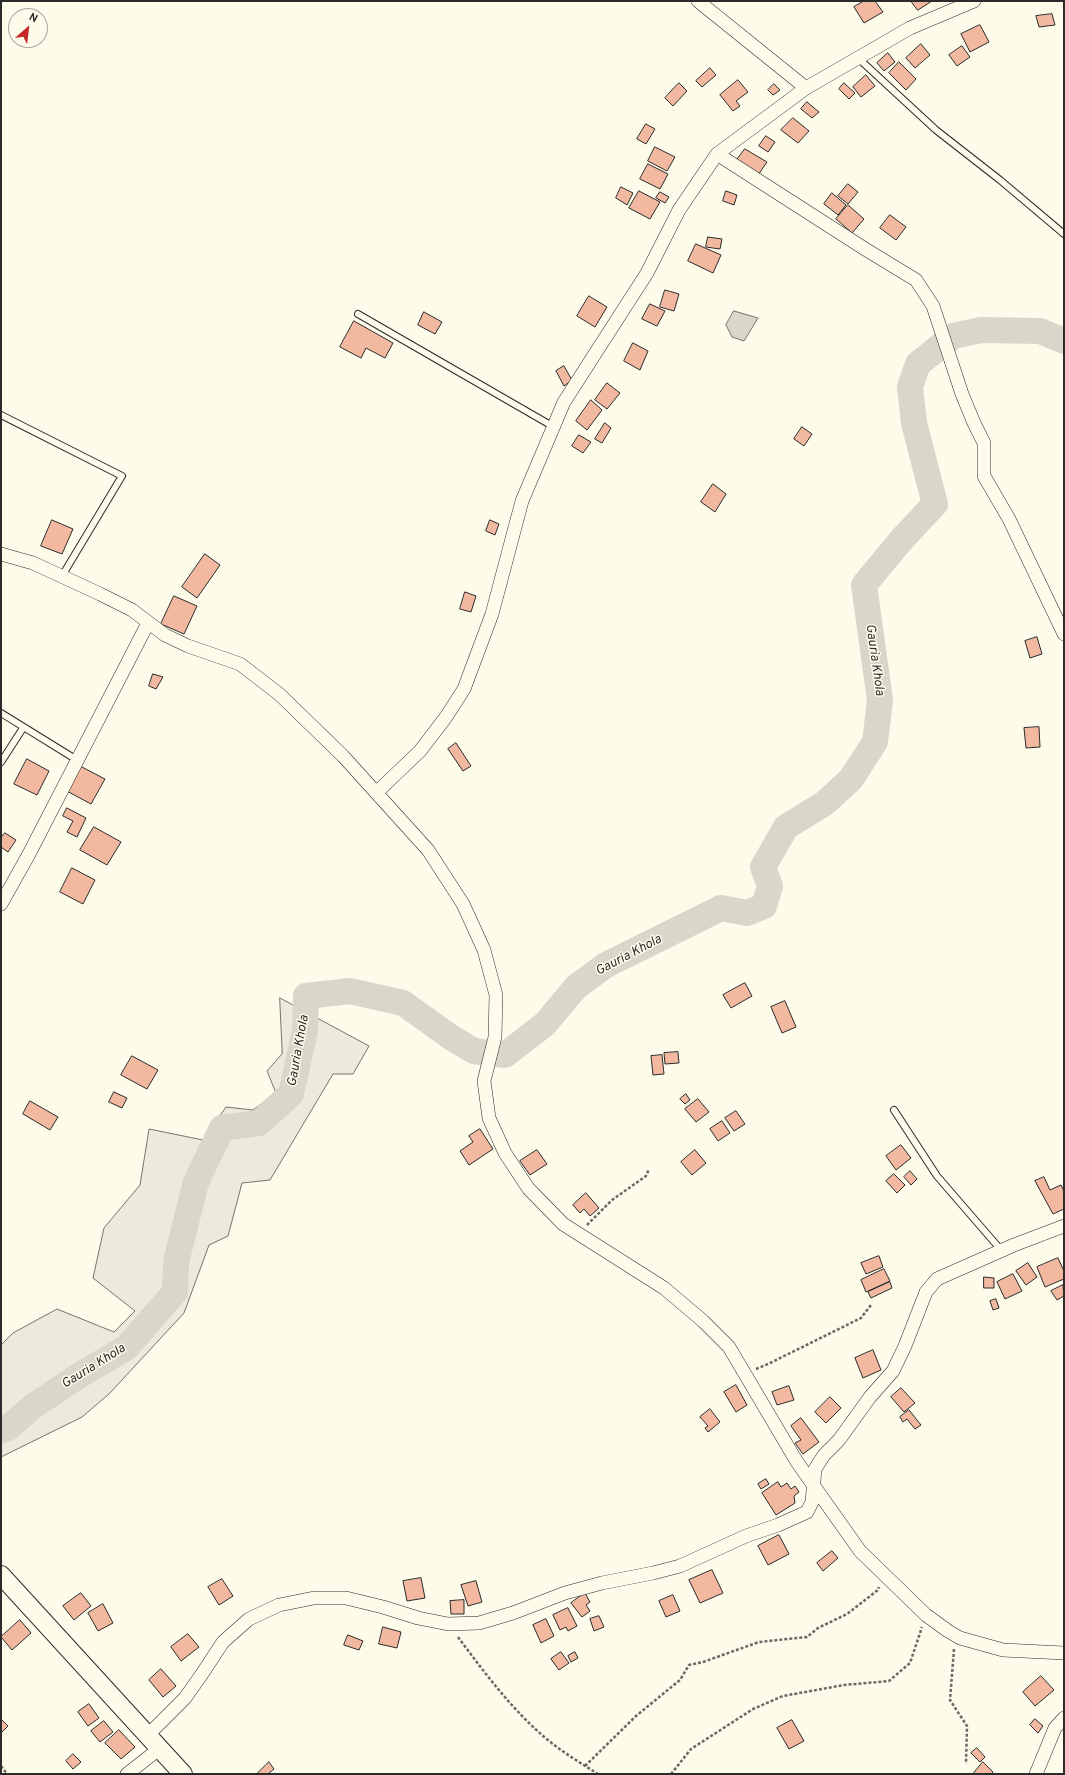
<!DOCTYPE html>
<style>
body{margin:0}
#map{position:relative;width:1065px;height:1775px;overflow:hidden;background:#fdfbea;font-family:Overpass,sans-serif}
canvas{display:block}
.frame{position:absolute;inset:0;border:2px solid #2b2b2b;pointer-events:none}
.north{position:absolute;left:8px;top:8px;width:40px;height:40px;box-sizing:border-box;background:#fdfbea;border:1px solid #a9a89e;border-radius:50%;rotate:28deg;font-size:11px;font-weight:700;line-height:16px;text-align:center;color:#2b2b2b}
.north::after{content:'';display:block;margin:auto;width:14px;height:18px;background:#c62828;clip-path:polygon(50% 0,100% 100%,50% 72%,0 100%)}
</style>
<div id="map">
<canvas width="1065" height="1775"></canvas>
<div class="frame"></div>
<div class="north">N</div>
</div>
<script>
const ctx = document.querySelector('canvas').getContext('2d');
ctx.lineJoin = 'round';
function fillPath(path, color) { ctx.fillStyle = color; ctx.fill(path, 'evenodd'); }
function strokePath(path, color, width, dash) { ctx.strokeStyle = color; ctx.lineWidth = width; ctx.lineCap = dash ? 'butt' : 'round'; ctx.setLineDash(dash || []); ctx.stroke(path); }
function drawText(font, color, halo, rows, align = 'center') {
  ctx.font = font + ' Overpass,sans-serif'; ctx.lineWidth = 3; ctx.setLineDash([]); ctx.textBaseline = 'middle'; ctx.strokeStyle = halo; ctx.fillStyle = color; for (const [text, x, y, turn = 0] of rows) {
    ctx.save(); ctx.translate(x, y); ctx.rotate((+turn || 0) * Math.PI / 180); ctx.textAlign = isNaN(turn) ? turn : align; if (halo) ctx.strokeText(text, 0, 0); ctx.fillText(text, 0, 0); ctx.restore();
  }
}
const green = new Path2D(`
 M280 998 369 1046 353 1074H333L270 1180 242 1183 228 1236 209 1245 184 1313 109 1394 82 1417 1 1457V1345L13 1333 57 1309 114 1332 135 1311 93 1278 104 1228 140 1185 149 1129 203 1140 226 1107 253 1110 276 1093 267 1071 282 1054Z`);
const water = new Path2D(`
 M734 311 758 318 744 341 732 337 726 325Z`);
const river = new Path2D(`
 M1 1430 8 1428 32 1407 80 1375 126 1348 175 1292 176 1262 196 1182 222 1128 259 1123 291 1094 305 1030 306 996 350 991 403 1003 452 1038 474 1051 505 1055 545 1024 576 987 606 965 721 908 747 913 764 906 770 886 763 867 786 827 825 803 851 779 875 742 880 700 864 585 903 538 935 504 914 423 910 387 918 364 953 336 981 330 1040 331 1064 341`);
const building = new Path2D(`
 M864 1H875L883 12 864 23 854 7Z
 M911 1H932L918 10Z
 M1052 14 1055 25 1039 27 1036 16Z
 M980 25 989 42 970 52 961 34Z
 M921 44 930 55 915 68 906 58Z
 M962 46 970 57 957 66 949 55Z
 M888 53 895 62 884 71 877 63Z
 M899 62 916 79 906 90 889 73Z
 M710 68 716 75 702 87 696 81Z
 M866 75 875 86 861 97 853 87Z
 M738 80 748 92 736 101 740 106 733 111 720 95Z
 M679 83 687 91 673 106 665 98Z
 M844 83 855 93 849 99 839 89Z
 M774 84 780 90 773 95 768 90Z
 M807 102 819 112 812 118 801 109Z
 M793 118 809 131 798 143 781 130Z
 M646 124 655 129 646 144 637 139Z
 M766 136 775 142 768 152 759 146Z
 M655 147 675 157 667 171 648 161Z
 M745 149 767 162 758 175 736 161Z
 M648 164 668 174 660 189 640 179Z
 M848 184 858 192 848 204 838 196Z
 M621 187 633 193 627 205 616 198Z
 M639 191 660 202 650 219 629 208Z
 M726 191 737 195 734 205 723 201Z
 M660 192 669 197 665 203 656 198Z
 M832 193 846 205 838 215 824 204Z
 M848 205 864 219 852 233 836 219Z
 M890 215 906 227 896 240 880 228Z
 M708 237 722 239 720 249 706 247Z
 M696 244 721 255 713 273 688 261Z
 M665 290 679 294 674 311 660 307Z
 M589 296 607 307 595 327 577 316Z
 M650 304 665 311 657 326 642 319Z
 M424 312 442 322 435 334 418 325Z
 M354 321 393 343 385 358 366 348 361 358 340 347Z
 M633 343 648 351 640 370 624 361Z
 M564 366 572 380 564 386 556 371Z
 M607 383 620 393 607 409 595 400Z
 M591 400 602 410 587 430 576 421Z
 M605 423 611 428 602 443 595 439Z
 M802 427 812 434 804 446 794 439Z
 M579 435 591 442 583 453 572 446Z
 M713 484 726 494 715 512 701 502Z
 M52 520 73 529 62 554 41 546Z
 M490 520 499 524 495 535 486 531Z
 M205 554 220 565 197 598 182 587Z
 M465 592 476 596 471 612 460 609Z
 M174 596 197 606 184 634 161 624Z
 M1037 637 1042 654 1030 658 1025 641Z
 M153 674 163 677 156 689 149 686Z
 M1039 727 1040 747 1026 748 1024 728Z
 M456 743 471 766 463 771 448 749Z
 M27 759 49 771 37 795 14 784Z
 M78 765 105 779 91 804 65 790Z
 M67 808 86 818 77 837 67 832 73 821 63 816Z
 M94 827 121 842 107 865 80 850Z
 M5 833 16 840 8 852 1 847V838Z
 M72 868 95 880 83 904 60 892Z
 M745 983 752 996 731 1008 723 995Z
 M785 1001 796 1027 782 1033 771 1007Z
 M678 1052 679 1063 665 1064 664 1053Z
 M662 1055 664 1074 653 1075 651 1056Z
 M132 1056 158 1070 147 1089 121 1075Z
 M114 1092 127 1098 122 1108 109 1102Z
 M686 1094 690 1100 685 1104 680 1099Z
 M698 1099 709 1112 696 1122 685 1109Z
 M30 1101 58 1117 50 1130 23 1114Z
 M736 1111 745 1124 734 1131 725 1118Z
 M722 1121 730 1133 718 1141 710 1129Z
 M480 1129 493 1149 469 1165 460 1151 473 1142 469 1136Z
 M901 1145 911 1158 896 1170 886 1156Z
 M537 1150 547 1164 530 1175 520 1161Z
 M695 1150 706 1163 692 1175 681 1162Z
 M910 1171 917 1179 911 1185 904 1177Z
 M894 1174 905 1185 897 1193 886 1181Z
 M1044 1177 1050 1190 1061 1185 1064 1191V1209L1053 1214 1035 1181Z
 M586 1193 599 1208 590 1216 584 1209 580 1213 573 1205Z
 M879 1256 883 1267 866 1274 861 1263Z
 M1058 1258 1064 1271V1279L1045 1287 1037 1267Z
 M1028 1263 1037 1277 1026 1285 1016 1271Z
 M884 1269 890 1281 866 1292 861 1280Z
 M1013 1274 1022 1291 1005 1299 997 1282Z
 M984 1277 994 1278V1288H984Z
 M890 1282 892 1288 871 1298 868 1292Z
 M1063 1285 1064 1296 1057 1300 1051 1291Z
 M996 1299 999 1308 993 1310 990 1301Z
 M873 1350 881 1370 863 1378 855 1358Z
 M736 1385 747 1405 736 1412 724 1392Z
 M789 1386 794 1400 777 1405 772 1392Z
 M901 1388 915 1403 904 1412 891 1397Z
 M830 1397 841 1408 826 1423 815 1412Z
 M710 1409 720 1422 708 1432 705 1428 708 1426 700 1417Z
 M909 1410 921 1425 915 1429 907 1419 903 1422 900 1417Z
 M801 1418 819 1442 803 1454 795 1443 801 1440 791 1426Z
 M766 1479 769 1484 761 1489 758 1484Z
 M778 1482 781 1487 787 1483 791 1489 795 1486 799 1492 794 1496 795 1503 776 1515 762 1493Z
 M779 1535 789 1554 768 1565 758 1546Z
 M832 1551 838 1558 823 1571 817 1563Z
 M712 1570 723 1593 700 1603 689 1580Z
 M421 1578 425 1598 407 1601 403 1581Z
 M222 1579 233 1596 219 1605 208 1587Z
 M476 1581 482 1602 468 1606 461 1585Z
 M81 1593 91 1606 74 1620 63 1606Z
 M585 1593 590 1602 586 1605 590 1611 582 1617 571 1603Z
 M673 1595 680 1611 666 1617 659 1601Z
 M464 1600V1614H451L450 1601Z
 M103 1604 113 1623 98 1631 88 1613Z
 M568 1608 577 1626 568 1631 566 1627 560 1630 553 1615Z
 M599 1616 604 1627 594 1631 590 1619Z
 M546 1619 554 1636 541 1643 533 1625Z
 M20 1620 31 1633 12 1650 1 1637Z
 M383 1627 401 1632 397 1648 379 1644Z
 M188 1634 199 1647 181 1661 171 1647Z
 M348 1635 363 1641 359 1650 344 1645Z
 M561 1652 569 1663 559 1670 551 1659Z
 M575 1652 578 1658 571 1662 568 1656Z
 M161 1669 176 1686 163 1697 149 1680Z
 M1041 1676 1054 1690 1035 1706 1023 1692Z
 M89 1704 99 1718 88 1726 78 1712Z
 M1 1719 8 1726 1 1733Z
 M1035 1719 1043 1726 1038 1733 1030 1725Z
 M792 1720 804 1741 789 1749 777 1728Z
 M104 1721 113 1732 100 1742 91 1731Z
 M119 1730 135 1747 121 1759 105 1743Z
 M977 1748 985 1757 980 1762 971 1753Z
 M73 1754 81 1762 73 1769 66 1761Z
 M269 1762 274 1769 268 1774H257Z
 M983 1762 993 1772 992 1774H973Z`);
const path = new Path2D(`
 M587 1225 612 1200 646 1176 649 1169
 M756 1369 768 1364 861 1318 871 1305
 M458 1637C484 1672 510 1707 542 1735 559 1750 579 1762 598 1774
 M954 1649 950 1700 967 1726 966 1764
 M1 1766 7 1774
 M585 1766 636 1716 680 1680 689 1665 703 1662 759 1642 807 1637 818 1628 847 1614 878 1590 879 1587
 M671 1774 691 1749 753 1709 783 1696 844 1685 889 1681 910 1663 922 1627`);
const lane = new Path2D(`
 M858 58 936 130 1000 180 1064 234
 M358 314 554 427
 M1 415 122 476 62 576
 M1 713 77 760
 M1 762 23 728
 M894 1110 937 1176 1001 1250`);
const street = new Path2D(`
 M698 1 806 88
 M717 154 865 249 916 280 933 306 962 394 974 423 984 443V476L1009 519 1064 634
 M1 554 33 563 100 594 132 610 165 635 188 646 240 664 279 694 343 756 428 850 463 904 484 950 496 995 495 1037 484 1081 489 1118 505 1153 528 1188 563 1224 664 1288 703 1321 729 1347 797 1462 860 1551 926 1615 948 1631 960 1638 1003 1650 1064 1653
 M377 792 420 751 446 717 464 689 492 614 522 501 564 402 647 273 679 210 717 154 806 88 910 28 974 1
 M1 904 29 854 148 623
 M147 1736 185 1698 202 1674 223 1642 249 1619 279 1605 314 1598H346L383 1607 418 1618 448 1624 479 1623 513 1613 565 1593 602 1583 653 1573 680 1566 746 1536 778 1525 807 1512 812 1502 815 1469 824 1455 839 1440 870 1397 893 1371 905 1346 926 1292 937 1279 1014 1245 1064 1226
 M127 1774 159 1749
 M1036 1774 1055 1728 1064 1718`);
const secondary = new Path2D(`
 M1 1575 183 1774`);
const waterNames = [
 ["Gauria Khola",874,660,82],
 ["Gauria Khola",629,956,-28],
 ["Gauria Khola",299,1051,-80],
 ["Gauria Khola",94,1367,-32]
];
fillPath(green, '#ecebdb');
strokePath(green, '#74746e', 1);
fillPath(water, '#d8d7c9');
strokePath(water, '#74746e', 1);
strokePath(river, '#d8d7c9', 26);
fillPath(building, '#f2b8a0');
strokePath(building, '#2b2b2b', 1);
strokePath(lane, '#2b2b2b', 8);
strokePath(street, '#2b2b2b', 14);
strokePath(secondary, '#2b2b2b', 20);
strokePath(path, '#6a6964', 2.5, [3, 2]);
strokePath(lane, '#fdfbea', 6);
strokePath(street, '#fdfbea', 13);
strokePath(secondary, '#fdfbea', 18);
drawText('italic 13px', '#2b2b2b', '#fdfbea', waterNames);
</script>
